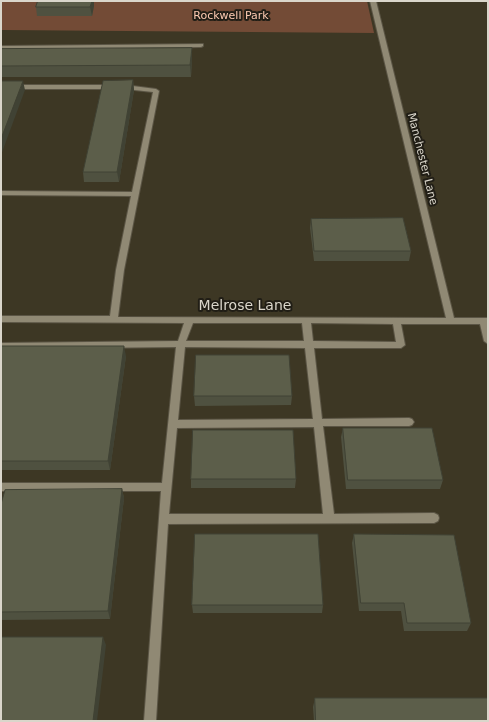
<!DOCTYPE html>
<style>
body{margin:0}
#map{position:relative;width:489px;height:722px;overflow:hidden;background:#3d3724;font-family:"DejaVu Sans",sans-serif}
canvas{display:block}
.frame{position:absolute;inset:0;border:2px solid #dad6cb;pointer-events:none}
</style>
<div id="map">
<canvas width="489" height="722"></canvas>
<div class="frame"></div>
</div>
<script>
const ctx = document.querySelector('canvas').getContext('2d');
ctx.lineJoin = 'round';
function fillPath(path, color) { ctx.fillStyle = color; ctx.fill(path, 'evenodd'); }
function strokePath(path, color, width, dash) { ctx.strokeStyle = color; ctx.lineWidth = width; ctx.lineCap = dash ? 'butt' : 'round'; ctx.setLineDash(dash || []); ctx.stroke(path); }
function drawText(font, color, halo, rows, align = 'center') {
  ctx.font = font + ' "DejaVu Sans",sans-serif'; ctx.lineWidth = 4; ctx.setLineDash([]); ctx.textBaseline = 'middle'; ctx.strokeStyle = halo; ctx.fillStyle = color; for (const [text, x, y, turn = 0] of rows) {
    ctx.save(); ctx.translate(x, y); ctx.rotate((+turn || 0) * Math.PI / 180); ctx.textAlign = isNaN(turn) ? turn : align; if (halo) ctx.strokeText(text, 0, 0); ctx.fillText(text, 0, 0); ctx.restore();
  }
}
const green = new Path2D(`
 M1 1H367L374 33 1 30Z`);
const minor = new Path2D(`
 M370 1H376L454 318H488V344L484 341 480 324H401L405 345 401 348H314L322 419 409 418 412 419 414 422 412 425 409 426H323L334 514 434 513 438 515 439 518 438 521 434 523 168 524 156 721H144L161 491H1V483H162L176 347 1 349V343L178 341 184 323 1 322V316H110L116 270 131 196 1 195V191L132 192 153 92 125 89H1V85H125L156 89 159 91 124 270 118 317 446 318ZM193 323H302L304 341H186ZM311 323 393 324 396 342 313 341ZM185 347 305 348 313 419 178 420ZM314 427 323 514H169L177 428Z
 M203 44V46L201 47 1 50V46Z`);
const wall = new Path2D(`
 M38 1H94V6L92 16H37L36 7Z
 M1 49 192 59 191 77H1Z
 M133 80 134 90 119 182H84L83 172Z
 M311 219 411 251 409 261H314L310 228Z
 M1 346 126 356 110 470H1Z
 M194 396H292L291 405 195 406Z
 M343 428 443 480 440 489H346L341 437Z
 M191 479H296L295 488H191Z
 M122 489 124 498 110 619 1 620V504Z
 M354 534 471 623 467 631H404L401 611H359L352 543Z
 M192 605H323L322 613H193Z
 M315 698 488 721H314L313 707Z`);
const shadedWall = new Path2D(`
 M92 1H94V6L92 16 90 7Z
 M192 48V59L191 77 190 65Z
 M133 80 134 90 119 182 117 172Z
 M23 81 25 90 1 155V139Z
 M124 346 126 356 110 470 108 461Z
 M122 489 124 498 110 619 108 611Z
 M103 637 106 645 97 721H93Z`);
const building = new Path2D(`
 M38 1H92L90 7H36Z
 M192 48 190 65 1 66V49Z
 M133 80 117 172H83L103 81Z
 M1 81H23L1 139Z
 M403 218 411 251H314L311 219Z
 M1 346H124L108 461H1Z
 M196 355H289L292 396H194Z
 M343 428H432L443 480H348Z
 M193 430H293L296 479H191Z
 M122 489 108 611 1 612V504L5 490Z
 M195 534H318L323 605H192Z
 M354 534 454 535 471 623H407L404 603H361Z
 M1 637H103L93 721H1Z
 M315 698H488V721H316Z`);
const farParknames = [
 ["Rockwell Park",231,16]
];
const farStreetnames = [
 ["Manchester Lane",422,159,76]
];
const streetNames = [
 ["Melrose Lane",245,306]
];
fillPath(green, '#734b36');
strokePath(minor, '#5b5545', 2);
fillPath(minor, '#908974');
fillPath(wall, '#4f5140');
fillPath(shadedWall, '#404234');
fillPath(building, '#5c5e4a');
strokePath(building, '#404234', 1);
drawText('11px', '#fdcab1', '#211e16', farParknames);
drawText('11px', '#dad6cb', '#211e16', farStreetnames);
drawText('14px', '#dad6cb', '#211e16', streetNames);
</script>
